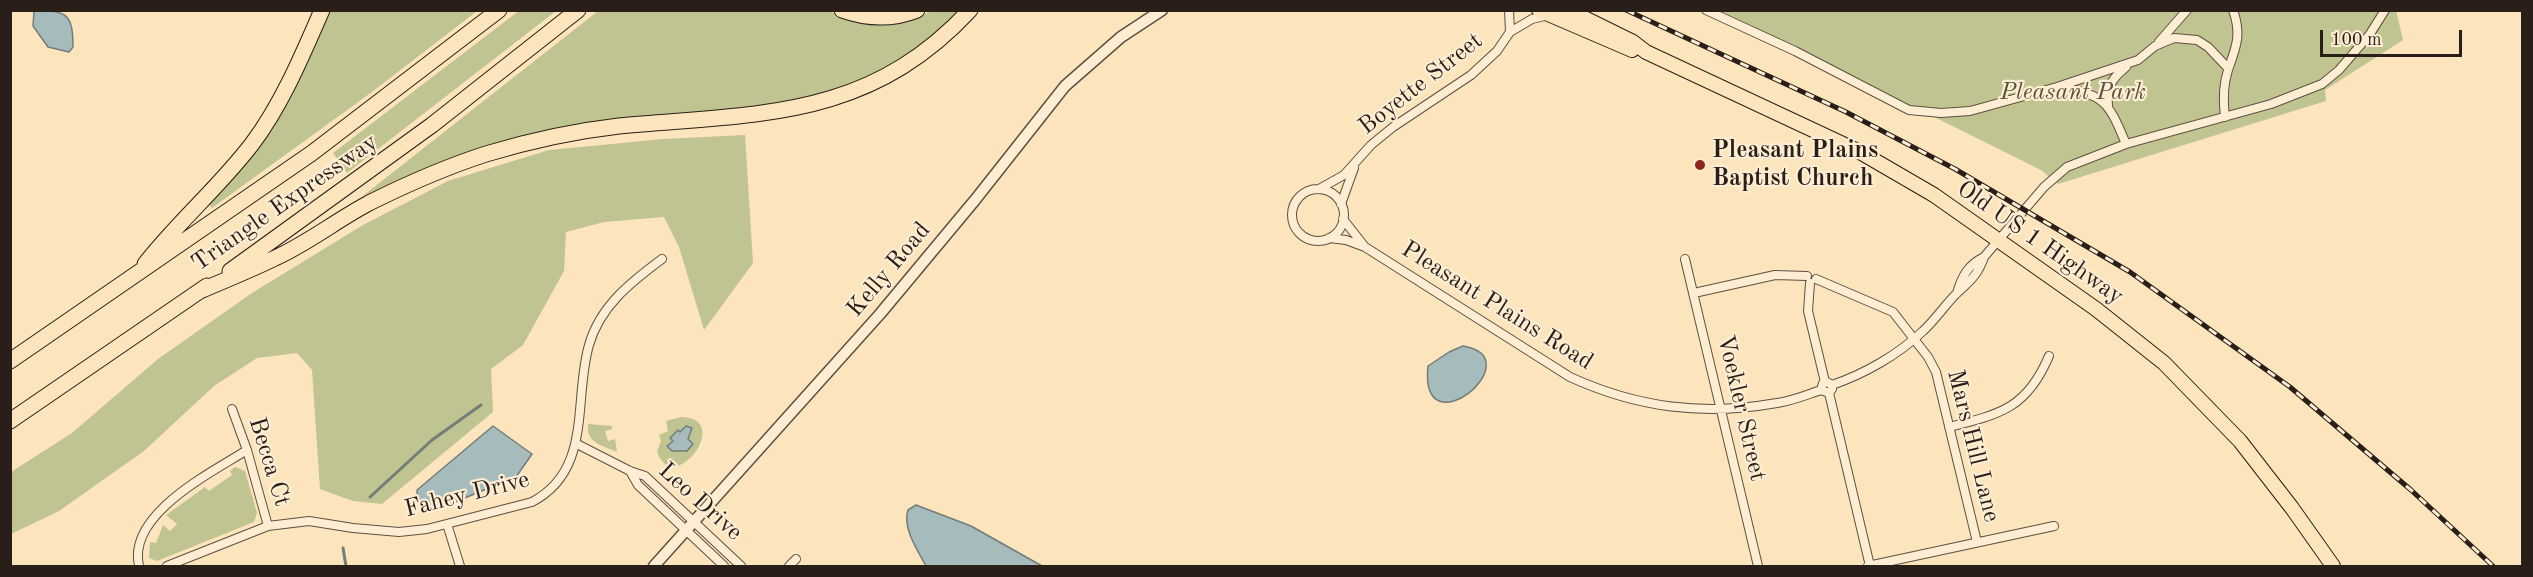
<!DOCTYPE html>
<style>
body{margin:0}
#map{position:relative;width:2533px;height:577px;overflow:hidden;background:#fce4bc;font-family:"Old Standard TT",serif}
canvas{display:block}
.frame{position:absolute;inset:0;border:12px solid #291f18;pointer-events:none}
.scale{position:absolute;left:2320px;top:30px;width:142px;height:27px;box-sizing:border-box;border:3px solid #291f18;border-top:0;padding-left:8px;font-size:18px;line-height:21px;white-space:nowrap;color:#291f18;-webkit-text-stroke:4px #fdedd3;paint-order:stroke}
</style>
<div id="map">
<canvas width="2533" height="577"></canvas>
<div class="frame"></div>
<div class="scale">100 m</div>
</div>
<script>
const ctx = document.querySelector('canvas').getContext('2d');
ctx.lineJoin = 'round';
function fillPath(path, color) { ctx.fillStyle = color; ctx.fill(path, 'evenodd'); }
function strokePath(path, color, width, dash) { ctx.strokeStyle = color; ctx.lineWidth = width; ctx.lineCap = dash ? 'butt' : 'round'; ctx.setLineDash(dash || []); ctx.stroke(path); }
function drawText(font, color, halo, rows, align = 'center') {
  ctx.font = font + ' "Old Standard TT",serif'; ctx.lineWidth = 4.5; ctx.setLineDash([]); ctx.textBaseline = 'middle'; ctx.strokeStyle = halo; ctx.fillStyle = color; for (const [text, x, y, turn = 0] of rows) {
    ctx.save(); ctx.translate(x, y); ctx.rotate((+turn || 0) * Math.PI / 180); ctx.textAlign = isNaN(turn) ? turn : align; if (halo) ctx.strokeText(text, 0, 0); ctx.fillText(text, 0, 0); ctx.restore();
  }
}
const green = new Path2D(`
 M520 10 556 11 347 173 333 153Z
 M826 10 855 21H905L932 11H963L917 51 851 87 778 107 584 126 366 198 364 195 598 11Z
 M2396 10 2403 40 2325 90 2326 101 2058 184 2041 170 1721 11Z
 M326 11H477L372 92 212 208 208 203 247 159Z
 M745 135 753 263 704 330 679 247 664 217 604 222 566 232 564 271 523 345 491 369 493 412 382 504 353 501 320 489 312 370 297 353 257 358 214 386 144 451 59 511 11 534V472L72 433 158 359 252 293 363 225 448 181 549 150 664 139Z
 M681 417C735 418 672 500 657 451L661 441 659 435 668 431 666 421Z
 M588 424 612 426V429L605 431 608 441 615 439 617 452C601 445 586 443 588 424Z
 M235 467 245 471 257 513 254 522 157 561 149 558 150 542 156 543 163 525 170 531 177 524 166 515 205 487 209 491 232 475 230 471Z`);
const water = new Path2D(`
 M34 11C66 10 73 13 73 47L69 52 48 47 33 26Z
 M1463 346C1534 358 1419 453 1428 366L1449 352Z
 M493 426 532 454 516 477 445 506 429 509C422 503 417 500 417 490Z
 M686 426 692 428 688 439 693 444 687 451H672L667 446 673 441 670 438 678 430 680 432Z
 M916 505 971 526 1042 566H926C918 551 902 528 908 510Z`);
const stream = new Path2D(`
 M370 497 432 440 481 405
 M343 548 346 566`);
const minor = new Path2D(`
 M1509 10 1510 32
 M1706 10 1795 51 1909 110 1941 113 1970 111 2057 87 2138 60 2155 46 2174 38 2197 40 2208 47 2228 68
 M2159 42 2187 10
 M2061 88C2106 93 2110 106 2126 144
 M2108 105C2106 88 2112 78 2126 67
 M2225 117C2223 101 2223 85 2228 70 2236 47 2242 35 2233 10
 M1319 189 1344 175 1371 145 1393 127 1471 75 1497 51 1510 32 1532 19 1549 15
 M1292 215a26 26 0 1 1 52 0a26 26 0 1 1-52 0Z
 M1341 204 1354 168
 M1343 219 1365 247
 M1329 238 1346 240 1365 247 1570 377C1638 408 1703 416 1777 403 1792 401 1806 395 1821 390
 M1685 259 1758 566
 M1816 279 1893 312 1928 357 1936 372 1977 542
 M1810 283 1808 311 1825 382
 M1694 293 1775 275 1807 276
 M1957 293C1962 276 1968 265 1984 257
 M1832 385V389L1829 393 1821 390 1823 383 1827 382 1832 385C1864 374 1898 355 1923 331 1935 320 1945 305 1957 293 1970 281 1978 275 1984 257L2044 187 2067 167 2126 144 2271 104 2322 84 2339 70 2370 34 2385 10
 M1829 393 1870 566
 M232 409 247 450 268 526
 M1949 427C2001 414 2027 408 2049 356
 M577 444 630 471 645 476 741 566
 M630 471 638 485 724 566
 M447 524 460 566
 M139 566C127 514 211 473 247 450
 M167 566 268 526 309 521 353 528 399 532 427 529 532 502C593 470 573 400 589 345 600 306 631 282 662 259
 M789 566 796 559
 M1868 566 2054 526`);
const tertiary = new Path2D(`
 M654 566 880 314 975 200 1065 86 1121 37 1162 10`);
const primary = new Path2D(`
 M1539 10 1632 50
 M1568 10 1633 42 1646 52 1860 152 1934 195 2096 309 2164 363 2240 441 2292 508 2333 566`);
const motorway = new Path2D(`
 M842 10C867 19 892 20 917 10
 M145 264C178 222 219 187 252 144 282 104 302 56 322 10
 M230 271 432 125 578 10
 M200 291C225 280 251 270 275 258 308 243 337 220 369 203 407 184 446 167 486 154 529 141 575 131 619 126 757 113 867 121 970 10
 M10 361 312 153 499 10
 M10 421 207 286`);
const rail = new Path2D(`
 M1626 10 1846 112 1955 169 2130 272 2290 387 2411 490 2493 566`);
const markers = [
 [1700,165,6,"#8f2418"]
];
const streetNames = [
 ["Boyette Street",1421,84,-38],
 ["Triangle Expressway",285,203,-35],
 ["Old US 1 Highway",2040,243,35],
 ["Kelly Road",889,270,-50],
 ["Pleasant Plains Road",1497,306,32],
 ["Voekler Street",1741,408,77],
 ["Mars Hill Lane",1973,446,76],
 ["Becca Ct",269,462,73],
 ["Fahey Drive",467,495,-14],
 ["Leo Drive",700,502,42]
];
const parkNames = [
 ["Pleasant Park",2073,93]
];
const poiNames = [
 ["Pleasant Plains",1712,151],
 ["Baptist Church",1712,179]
];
fillPath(green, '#c0c490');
fillPath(water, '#a5bbbc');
strokePath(water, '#737d7a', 1.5);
strokePath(stream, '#737d7a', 3);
strokePath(minor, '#5e5041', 10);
strokePath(tertiary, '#5e5041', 13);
strokePath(primary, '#291f18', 16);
strokePath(motorway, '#291f18', 17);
strokePath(minor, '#fdedd3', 8);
strokePath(tertiary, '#fdedd3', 10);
strokePath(primary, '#fce4bc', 14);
strokePath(motorway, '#fce4bc', 15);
strokePath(rail, '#291f18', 5);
strokePath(rail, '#fdedd3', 3, [9]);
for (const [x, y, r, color] of markers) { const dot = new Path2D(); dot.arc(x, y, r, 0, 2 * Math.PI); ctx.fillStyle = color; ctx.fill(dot); strokePath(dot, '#fdedd3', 2); }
drawText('24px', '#291f18', '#fdedd3', streetNames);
drawText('italic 24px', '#56513c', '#fdedd3', parkNames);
drawText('bold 24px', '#291f18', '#fdedd3', poiNames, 'left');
</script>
